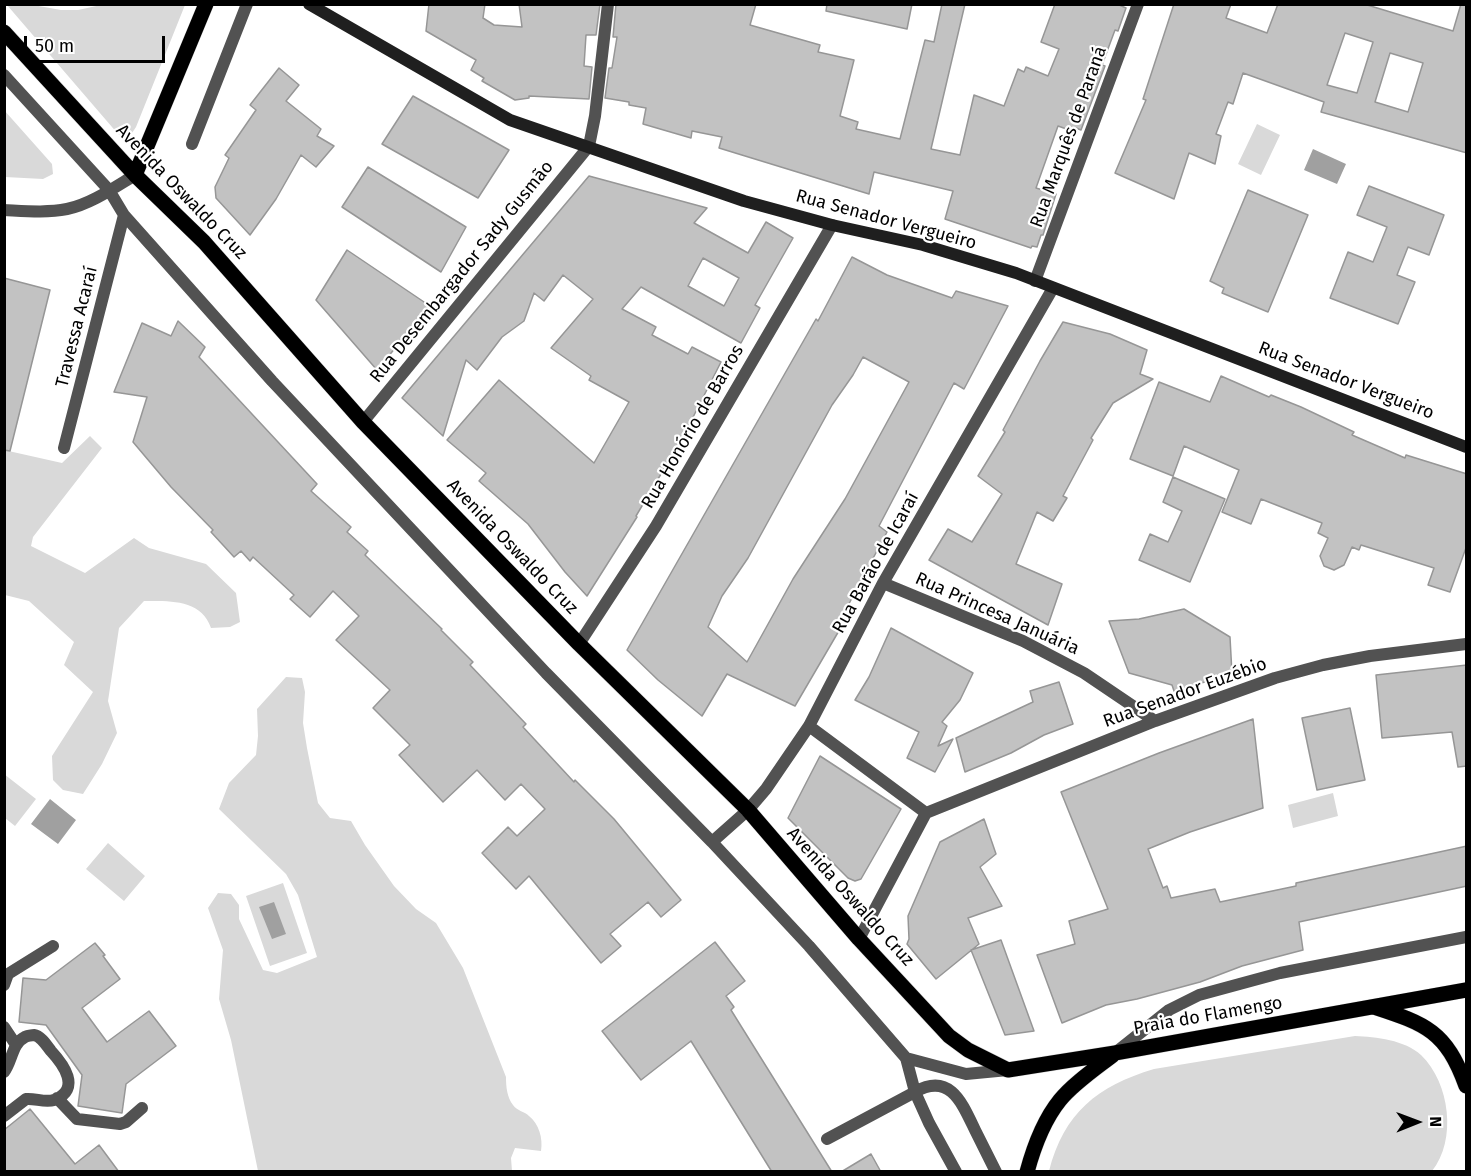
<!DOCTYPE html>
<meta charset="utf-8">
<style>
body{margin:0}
#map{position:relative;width:1471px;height:1176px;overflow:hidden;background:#fff;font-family:"Fira Sans",sans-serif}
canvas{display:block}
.frame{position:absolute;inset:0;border:6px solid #000;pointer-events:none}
.north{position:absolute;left:1387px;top:1092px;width:60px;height:60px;-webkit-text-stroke:4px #fff;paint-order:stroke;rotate:89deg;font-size:16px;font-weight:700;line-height:24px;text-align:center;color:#000}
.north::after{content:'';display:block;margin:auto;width:21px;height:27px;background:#000;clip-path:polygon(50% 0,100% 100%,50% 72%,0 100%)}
.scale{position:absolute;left:24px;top:36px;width:141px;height:27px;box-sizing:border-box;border:3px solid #000;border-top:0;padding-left:8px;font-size:18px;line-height:21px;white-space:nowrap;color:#000;-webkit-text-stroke:4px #fff;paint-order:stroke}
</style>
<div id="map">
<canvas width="1471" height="1176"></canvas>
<div class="frame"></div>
<div class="north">N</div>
<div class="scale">50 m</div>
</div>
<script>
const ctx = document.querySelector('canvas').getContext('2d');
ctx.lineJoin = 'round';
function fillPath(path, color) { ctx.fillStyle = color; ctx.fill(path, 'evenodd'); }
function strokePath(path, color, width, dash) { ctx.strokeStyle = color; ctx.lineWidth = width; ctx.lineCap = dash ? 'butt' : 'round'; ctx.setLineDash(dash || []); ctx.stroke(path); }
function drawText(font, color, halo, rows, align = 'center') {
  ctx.font = font + ' "Fira Sans",sans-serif'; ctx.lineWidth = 4.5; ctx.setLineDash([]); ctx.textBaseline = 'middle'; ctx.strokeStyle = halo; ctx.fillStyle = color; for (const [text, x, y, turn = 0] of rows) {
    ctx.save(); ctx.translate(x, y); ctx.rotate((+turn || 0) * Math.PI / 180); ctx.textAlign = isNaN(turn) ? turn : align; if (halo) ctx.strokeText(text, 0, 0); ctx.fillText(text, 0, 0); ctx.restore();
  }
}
const green = new Path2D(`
 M101 5H185L136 127 132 133 124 136 118 134 7 5H33L61 10H78Z
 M4 110 52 164 53 174 43 179 5 177Z
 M1257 124 1280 135 1261 175 1238 164Z
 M90 436 102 448 33 537 31 546 85 573 134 538 149 548 206 564 236 593 240 622 230 627 211 628C201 599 170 601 144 601L119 628 108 701 117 733 102 764 83 794 63 790 53 780 52 756 93 692 64 665 74 642 29 601 5 595 4 450 62 463Z
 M286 677 302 678 305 692 303 723 307 748 318 803 330 818 351 821 365 845 394 886 416 909 436 923 463 968 506 1077C506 1087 507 1097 513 1105 517 1111 524 1111 529 1116 539 1124 543 1138 541 1151L515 1148 511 1158 512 1171H258L231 1040 219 999 223 950 208 908 218 893 231 894 239 905V919L263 970 277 973 317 957 298 895 286 874 219 809 229 783 256 755 258 736 257 709Z
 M4 774 36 799 15 826 5 818Z
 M1333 793 1338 816 1293 828 1288 805Z
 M108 843 145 876 124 901 86 869Z
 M283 883 307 953 270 966 246 896Z
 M1355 1036C1376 1037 1405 1040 1421 1055 1450 1083 1457 1140 1432 1171H1049C1064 1113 1097 1086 1154 1069Z`);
const water = new Path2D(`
 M1313 149 1346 164 1337 184 1304 170Z
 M50 799 76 820 58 844 31 824Z
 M274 902 286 934 272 939 259 907Z`);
const building = new Path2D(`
 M429 4H485L483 18 494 25 522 27 519 4H600L596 35H586L584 66 592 67 589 99 529 96V98L515 100 482 81 484 78 471 70 476 60 426 31Z
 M616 4H756L750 25 820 45 818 52 854 60 840 116 858 122 856 129 900 139 925 40 934 42 942 4H965L931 149 960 155 974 95 1004 106 1018 69 1024 72 1026 67 1048 76 1059 49 1041 42 1055 4H1117L1126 8 1118 31 1115 30 1102 65 1105 66 1081 130 1076 128 1075 132 1058 126 1036 188 1056 194 1043 235H1041L1037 247 1032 246 1031 248 945 219 953 191 874 172 869 194 719 148 722 137 692 131 691 138 643 124 646 108 629 105V102L605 98 609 68H612L617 37H613Z
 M827 4H912L907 29 826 11Z
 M1174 4H1231L1226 18 1267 33 1278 4H1364L1453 31 1461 4H1467V153L1321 112 1324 102 1243 73 1233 104 1228 102 1216 134 1221 136 1215 164 1189 153 1174 199 1115 173 1146 100 1143 99ZM1345 33 1373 42 1357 93 1327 85ZM1390 53 1423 63 1408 112 1375 102Z
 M279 68 299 85 286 101 321 129 317 136 334 146 316 167 301 155 276 199 250 235 216 198 215 187 229 158 225 155 256 110 250 105Z
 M413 96 509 150 478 198 382 144Z
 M368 167 466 227 441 272 342 207Z
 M589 176 707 208 694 223 748 253 766 222 793 238 755 305 760 308 741 343 641 287 622 309 656 327 652 335 688 354 692 347 721 362 683 437 636 516 637 517 587 596 565 572 528 524 479 481 486 473 447 440 499 380 594 463 629 402 589 380 591 376 551 348 593 299 563 275 544 301 534 293 524 321 502 337 477 370 466 360 443 436 402 398ZM703 258 739 278 724 306 688 286Z
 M1369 186 1444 215 1429 255 1408 247 1397 275 1415 282 1398 324 1330 298 1348 252 1373 262 1387 227 1357 215Z
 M1248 190 1308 215 1268 312 1222 293 1224 288 1210 281Z
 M347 250 430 306 377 370 316 300Z
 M852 257 887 275 952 298 956 291 1008 306 964 389 954 383 879 526 887 532 843 615 847 617 795 706 727 674 702 716 658 680 627 650 816 319 818 321ZM863 357 909 382 845 499 793 579 747 662 708 627 722 596 748 558 832 405 853 375Z
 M4 278 50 290 10 451 4 450Z
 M178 321 205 347 199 357 317 484 311 491 351 527 347 532 368 551 365 555 442 629 441 630 473 662 470 665 526 724 523 727 574 782 575 780 614 819 681 900 661 917 648 902 610 934 621 946 601 963 529 876 516 889 482 853 508 827 517 836 545 809 521 784 505 800 477 770 443 802 399 755 410 745 373 708 390 690 336 640 359 616 333 591 310 617 290 599 294 595 253 557 250 561 241 551 234 557 211 532 213 530 171 487 133 442 147 397 114 392 142 323 171 336Z
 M1063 322 1110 334 1147 350 1140 374 1153 379 1113 403 1091 438 1093 440 1063 496 1067 498 1053 521 1037 512 1016 564 1062 584 1048 625 929 560 948 529 972 542 1002 494 978 476 1005 432 1003 430 1040 361Z
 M1221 376 1269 397 1271 395 1301 407 1354 432 1352 435 1405 458 1406 455 1467 474V545L1450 592 1428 585 1434 568 1361 545 1359 550 1352 547 1344 565 1334 570 1324 566 1320 556 1328 538 1318 533 1322 523 1261 499 1251 524 1222 512 1239 470 1184 446 1173 476 1130 459 1159 382 1210 402Z
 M1173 477 1225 499 1190 582 1139 560 1150 534 1168 542 1182 511 1163 502Z
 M1184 609 1230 637 1232 674 1174 691 1172 685 1129 673 1109 621 1139 619Z
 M891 628 973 673 960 700 942 722 947 726 938 746 953 739 935 772 907 758 919 732 855 700 869 677Z
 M1467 665V766L1458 767 1452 732 1382 738 1376 675Z
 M1059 682 1073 724 1044 735 1011 753 965 772 956 738 1033 702 1030 691Z
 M1350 708 1365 780 1317 790 1302 718Z
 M1253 719 1263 808 1190 832 1148 849 1163 888 1167 886 1171 898 1215 889 1220 902 1296 886V883L1467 846V886L1299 922 1303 950 1242 966 1200 982 1137 999 1106 1005 1062 1023 1037 955 1075 944 1069 921 1108 909 1061 792 1159 753Z
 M820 756 901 809 861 879 855 881 848 878 788 818Z
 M984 819 996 854 980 867 1002 906 968 918 979 944 936 979 907 944 909 939 908 916 940 842Z
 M1001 940 1034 1031 1005 1035 971 950Z
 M715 942 745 981 726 996 734 1007 731 1010 832 1172H772L691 1041 641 1080 602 1031Z
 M95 943 105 955 103 956 120 979 82 1008 107 1042 149 1011 176 1046 126 1084 122 1113 78 1106 82 1075 46 1025 19 1022 23 978 46 980Z
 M30 1109 75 1164 99 1145 119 1172H4V1130Z
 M871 1154 881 1172H841Z`);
const lane = new Path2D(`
 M192 144 247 4
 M4 985 8 974 53 946
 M4 1027 16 1045
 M4 1072C12 1062 12 1043 25 1037 26 1036 33 1035 34 1035 41 1036 47 1046 51 1051 63 1064 82 1089 54 1100 45 1103 35 1098 26 1099L4 1116
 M57 1098 77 1119 120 1124 126 1122 142 1108
 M827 1139 915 1092`);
const street = new Path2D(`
 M4 75 109 190 124 215 272 381 546 673 712 842 809 946 906 1058 966 1074 1008 1070
 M4 210C25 211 47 213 67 209 91 204 115 187 135 175
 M1035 281 1138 4
 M363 422 589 146 595 116 608 4
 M64 448 124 215
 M883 583 1023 641 1084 673 1155 721
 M579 644 656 526 832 225
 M809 726 926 813
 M926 813 1155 721 1275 678 1323 665 1370 656 1466 644
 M712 842 748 810 766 789 809 726 883 583 1053 288
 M859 939 926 813
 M1115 1053 1169 1010 1199 995 1280 973 1466 937
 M906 1058 915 1092 929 1123 956 1172
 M915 1092C950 1072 962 1103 975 1130 982 1144 989 1158 996 1172`);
const secondary = new Path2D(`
 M309 4 510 120 744 201 832 225 923 245 1016 273 1466 447`);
const primary = new Path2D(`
 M4 32 135 175 204 242 363 422 579 644 748 810 859 939 949 1036 968 1050 1008 1070 1115 1053 1466 990
 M135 175 206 4
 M1374 1007C1426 1024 1446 1031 1466 1086
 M1027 1172C1034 1146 1043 1121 1060 1100 1074 1083 1095 1069 1113 1055`);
const streetNames = [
 ["Rua Marquês de Paraná",1069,137,-70],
 ["Avenida Oswaldo Cruz",181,192,46],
 ["Rua Senador Vergueiro",886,220,15],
 ["Rua Desembargador Sady Gusmão",462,272,-51],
 ["Travessa Acaraí",77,327,-76],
 ["Rua Senador Vergueiro",1346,381,21],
 ["Rua Honório de Barros",693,427,-60],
 ["Avenida Oswaldo Cruz",512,547,46],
 ["Rua Barão de Icaraí",876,563,-61],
 ["Rua Princesa Januária",997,614,24],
 ["Rua Senador Euzébio",1185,693,-20],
 ["Avenida Oswaldo Cruz",850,897,48],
 ["Praia do Flamengo",1208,1016,-10]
];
fillPath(green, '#d9d9d9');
fillPath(water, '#a0a0a0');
fillPath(building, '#c2c2c2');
strokePath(building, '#969696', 1.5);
strokePath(primary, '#dbdbdb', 16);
strokePath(lane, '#525252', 12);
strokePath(street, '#525252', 12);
strokePath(secondary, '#1f1f1f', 12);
strokePath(primary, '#000', 15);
drawText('18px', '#000', '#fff', streetNames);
</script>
